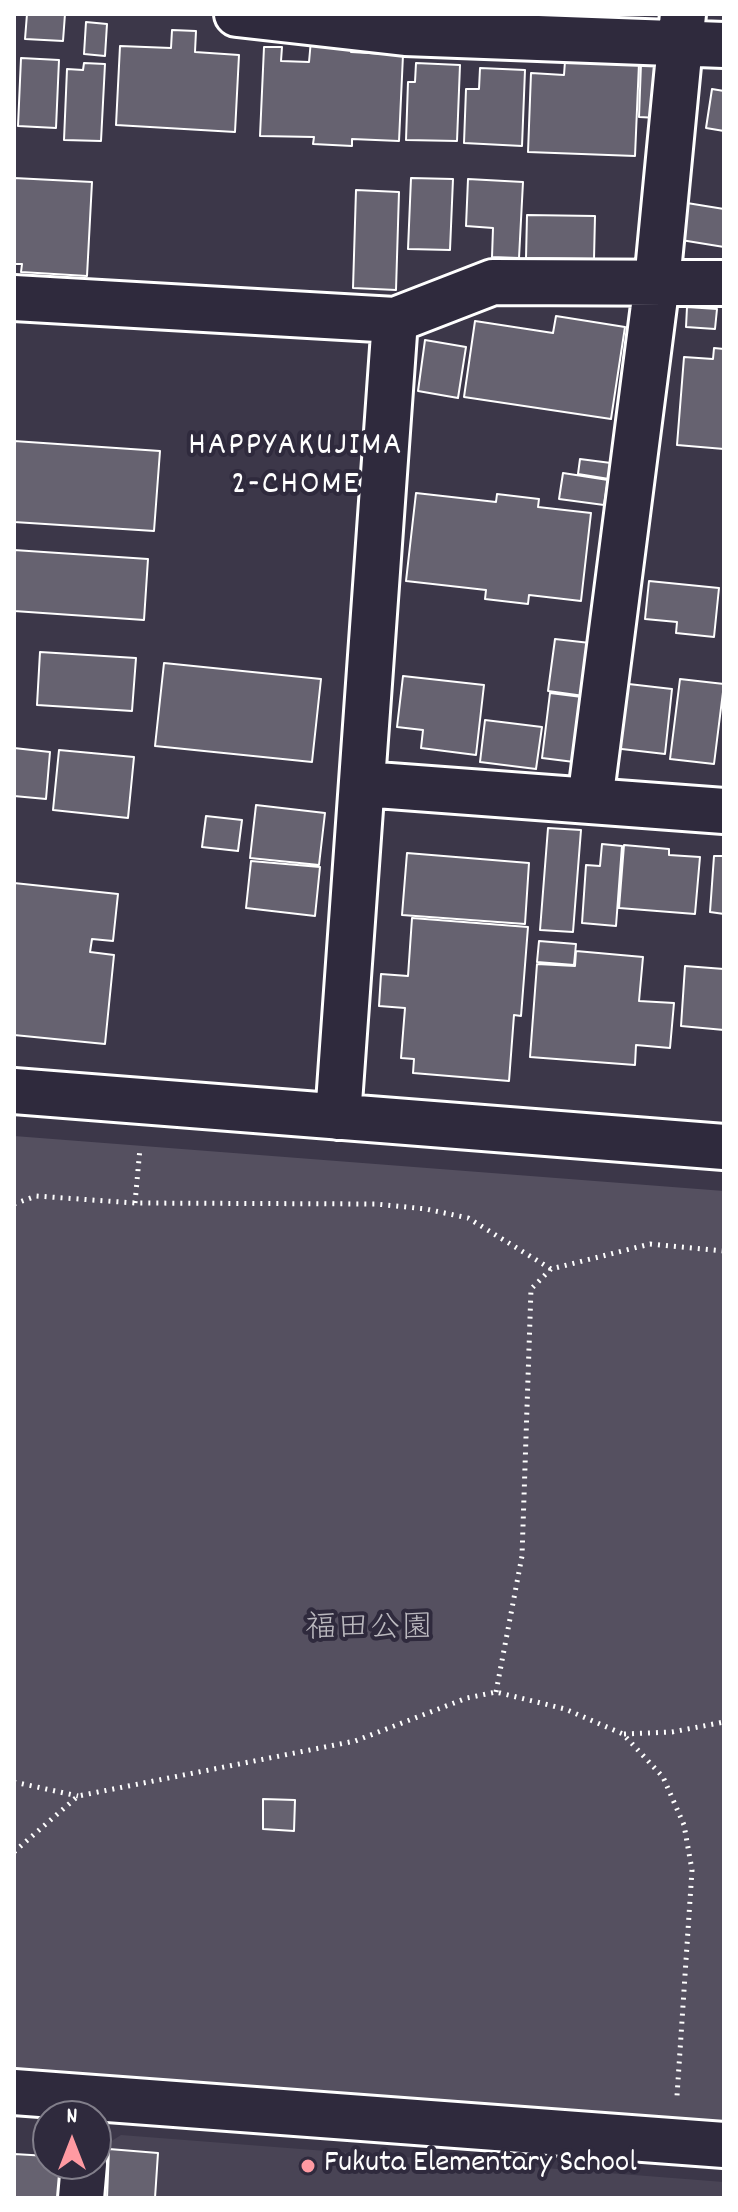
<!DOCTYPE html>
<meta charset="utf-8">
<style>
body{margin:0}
#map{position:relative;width:738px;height:2212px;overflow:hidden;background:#3c3749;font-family:Dekko,sans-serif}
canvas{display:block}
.frame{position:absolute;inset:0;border:16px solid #fff;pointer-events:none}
.north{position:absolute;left:32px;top:2100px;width:80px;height:80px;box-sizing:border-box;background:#2f2a3d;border:2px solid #827f8b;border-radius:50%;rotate:0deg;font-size:22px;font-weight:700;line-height:32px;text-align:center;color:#fff}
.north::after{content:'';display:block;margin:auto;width:28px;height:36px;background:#ff9aa2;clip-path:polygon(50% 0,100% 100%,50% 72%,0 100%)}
</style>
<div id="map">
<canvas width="738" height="2212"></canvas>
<div class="frame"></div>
<div class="north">N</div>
</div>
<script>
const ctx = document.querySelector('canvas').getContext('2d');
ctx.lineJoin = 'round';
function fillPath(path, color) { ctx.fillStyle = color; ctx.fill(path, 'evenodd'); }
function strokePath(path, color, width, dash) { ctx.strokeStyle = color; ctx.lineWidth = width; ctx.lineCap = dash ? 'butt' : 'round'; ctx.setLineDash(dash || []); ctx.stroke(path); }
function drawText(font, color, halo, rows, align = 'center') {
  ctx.font = font + ' Dekko,"Klee One",sans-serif'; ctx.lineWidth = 8; ctx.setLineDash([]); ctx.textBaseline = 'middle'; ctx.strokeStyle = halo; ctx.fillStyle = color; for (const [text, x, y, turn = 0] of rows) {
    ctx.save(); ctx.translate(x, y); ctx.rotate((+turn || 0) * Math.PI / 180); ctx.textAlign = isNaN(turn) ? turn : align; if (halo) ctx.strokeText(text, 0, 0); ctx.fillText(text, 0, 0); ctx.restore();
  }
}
const built = new Path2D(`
 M121 2135 724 2182V2198H96L99 2149Z`);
const green = new Path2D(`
 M14 1136 724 1191V2127L14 2073Z`);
const building = new Path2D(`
 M27 14H65L63 41 25 39Z
 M86 22 107 24 105 56 84 54Z
 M172 30 196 31 195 52 239 55 235 132 116 125 120 46 171 48Z
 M311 40 351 42V52L403 55 399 141 352 139V146L313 144 314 137 260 136 264 47H282L281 61 309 62Z
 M21 58 59 60 56 128 18 126Z
 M565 61 639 63 635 156 528 152 531 73 564 75Z
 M84 63 105 64 101 141 64 140 67 69 83 70Z
 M416 63 460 65 457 141 406 140 408 82H415Z
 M641 64 660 65 658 118 639 117Z
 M480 68 525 70 522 146 464 143 466 89H479Z
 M712 89 724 91V131L706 128Z
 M14 178 92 182 87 276 21 272 22 264H14Z
 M411 178 453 179 450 250 408 249Z
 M468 179 523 182 519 258 492 257 493 228 466 226Z
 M356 190 399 192 396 290 353 288Z
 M687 203 724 209V247L681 240Z
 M527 215 595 216 594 259 526 258Z
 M687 307 717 309 715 329 686 327Z
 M556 316 625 327 611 419 464 397 475 321 553 333Z
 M425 340 466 347 458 398 418 391Z
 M714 348 724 349V449L677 445 684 357 713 359Z
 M14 441 160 451 154 531 14 522Z
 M580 459 611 463 609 479 578 474Z
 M563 473 608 480 604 505 559 499Z
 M416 493 496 502 497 494 539 499 538 507 591 513 581 601 529 595 528 604 485 599 486 590 406 581Z
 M14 550 148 559 144 620 14 611Z
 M649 581 719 588 714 637 676 633 677 622 645 619Z
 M555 639 590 643 584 696 548 691Z
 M40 652 136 658 132 711 37 705Z
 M164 663 321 679 312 762 155 746Z
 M403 676 484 685 476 755 421 748 423 730 397 727Z
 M680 679 724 684 714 764 670 759Z
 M620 683 672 689 665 754 613 748Z
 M550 693 582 697 574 762 542 758Z
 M485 720 542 727 536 769 480 762Z
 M14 748 50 752 46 799 14 796Z
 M59 750 134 757 128 818 53 810Z
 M256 805 325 813 319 865 250 858Z
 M206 816 242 820 238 851 202 847Z
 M548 828 581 830 573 932 540 930Z
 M602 844 622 846 616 926 582 923 586 865 600 866Z
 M624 845 669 849V855L700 857 695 914 619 908Z
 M407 853 529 863 525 924 402 915Z
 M714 856H724V914L710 912Z
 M251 861 320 867 315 916 246 908Z
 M14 883 118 894 113 941 92 939 90 952 114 955 105 1044 14 1035Z
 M412 918 528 927 521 1016 514 1015 509 1081 413 1073 414 1059 401 1058 405 1008 379 1006 381 974 408 976Z
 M539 941 576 944 574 965 537 962Z
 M576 951 643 957 639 1001 674 1003 670 1048 636 1045 635 1065 530 1057 537 964 575 966Z
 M685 966 724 969V1030L681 1026Z
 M263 1799 295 1800 294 1831 263 1829Z
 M109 2149 158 2153 155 2198H107Z
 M14 2154 48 2156V2164H64L61 2198H14Z`);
const path = new Path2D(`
 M135 1203 140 1148
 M14 1204 36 1196 135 1203 376 1204 426 1209 468 1218 551 1269
 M496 1692 522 1556 531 1289 551 1269 650 1244 724 1251
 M624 1734 672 1732 724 1722
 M14 1782 78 1796
 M14 1852 78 1796 355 1741 467 1698 496 1692 565 1709 623 1734 663 1777 684 1825 692 1870 677 2096`);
const minor = new Path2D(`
 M237 14 405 33 724 45
 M14 298 395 320 493 282 724 283
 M363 784 724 811
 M590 801 657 282 683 14
 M14 1091 724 1147
 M338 1117 395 320
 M14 2092 724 2145
 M81 2198 84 2164`);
const markers = [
 [308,2166,8,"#ff9aa2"]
];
const parkNames = [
 ["福田公園",369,1632]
];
const poiNames = [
 ["Fukuta Elementary School",324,2166]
];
const neighbourhoodNames = [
 ["HAPPYAKUJIMA",296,448],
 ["2-CHOME",296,487]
];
fillPath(built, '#494455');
fillPath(green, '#555060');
fillPath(building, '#666270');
strokePath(building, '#fff', 2);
strokePath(minor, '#fff', 50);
strokePath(path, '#fff', 5, [2, 6]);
strokePath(minor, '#2f2a3d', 44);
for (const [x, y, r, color] of markers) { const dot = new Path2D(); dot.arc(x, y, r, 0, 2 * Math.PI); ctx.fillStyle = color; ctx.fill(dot); strokePath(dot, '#2f2a3d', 3); }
drawText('32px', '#bbb9bf', '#2f2a3d', parkNames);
drawText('32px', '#fff', '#2f2a3d', poiNames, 'left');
ctx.letterSpacing = '2px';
drawText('34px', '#fff', '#2f2a3d', neighbourhoodNames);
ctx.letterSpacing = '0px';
</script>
